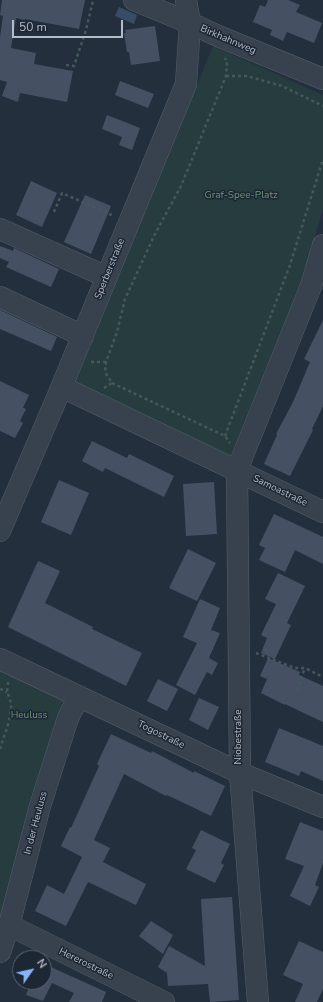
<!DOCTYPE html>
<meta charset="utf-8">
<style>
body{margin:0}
#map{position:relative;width:323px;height:1002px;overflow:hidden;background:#242f3e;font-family:"Nunito Sans",sans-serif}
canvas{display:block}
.north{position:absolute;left:12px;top:950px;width:40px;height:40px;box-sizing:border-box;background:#1d2633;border:1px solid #59626f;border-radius:50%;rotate:56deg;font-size:11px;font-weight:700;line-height:16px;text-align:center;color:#b4bcc9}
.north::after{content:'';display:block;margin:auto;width:14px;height:18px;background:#8ab4f8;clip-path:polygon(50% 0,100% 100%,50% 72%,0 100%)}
.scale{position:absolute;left:12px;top:20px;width:111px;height:18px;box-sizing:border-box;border:2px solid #b4bcc9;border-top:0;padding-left:5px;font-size:12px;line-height:14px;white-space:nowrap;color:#b4bcc9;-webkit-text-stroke:3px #1d2633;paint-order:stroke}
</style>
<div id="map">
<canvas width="323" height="1002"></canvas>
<div class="north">N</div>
<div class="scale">50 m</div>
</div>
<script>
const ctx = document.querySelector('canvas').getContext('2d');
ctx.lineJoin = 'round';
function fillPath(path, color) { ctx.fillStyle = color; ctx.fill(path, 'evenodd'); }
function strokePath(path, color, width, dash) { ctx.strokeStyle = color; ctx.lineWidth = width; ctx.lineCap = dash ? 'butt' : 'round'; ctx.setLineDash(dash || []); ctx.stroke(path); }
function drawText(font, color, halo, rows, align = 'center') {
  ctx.font = font + ' "Nunito Sans",sans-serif'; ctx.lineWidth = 3; ctx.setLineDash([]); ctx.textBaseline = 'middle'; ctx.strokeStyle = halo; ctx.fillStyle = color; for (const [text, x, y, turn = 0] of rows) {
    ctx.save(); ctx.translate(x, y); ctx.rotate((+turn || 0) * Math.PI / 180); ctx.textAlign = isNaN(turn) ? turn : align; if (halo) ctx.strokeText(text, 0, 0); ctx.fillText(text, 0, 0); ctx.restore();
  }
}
const green = new Path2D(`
 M213 46 323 95V209L301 285 229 460 74 383Z
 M0 670 64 699 26 821 0 931Z`);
const water = new Path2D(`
 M119 7 137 15 134 24 115 16Z`);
const building = new Path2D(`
 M2 0H85L79 29 25 19V20L16 18 11 48 36 53 34 64 73 71 67 102 20 93 18 102 2 96 7 82 0 80V37L3 16 0 15Z
 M268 0H288L300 5 296 12 322 23 314 43 287 32 283 41 270 35 272 30 253 22 260 5 265 7Z
 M155 26 160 61 131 65 129 52H127L124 33H126L125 30Z
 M120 81 154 94 148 108 115 95Z
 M107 115 140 128 132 150 119 145 122 137 102 129Z
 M31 181 57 193 42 227 16 215Z
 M85 195 111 206 91 254 64 242Z
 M0 246 13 251 14 248 59 269 51 287 6 267 9 262 0 258Z
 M0 310 57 337 51 351 0 329Z
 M323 320V406L312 429 313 430 290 476 264 464 277 435 276 434 293 402 310 362 304 359Z
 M0 381 29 395 23 408 26 409 20 421 23 423 15 438 0 431Z
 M92 441 127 458 129 454 174 476 164 497 105 468 103 472 82 461Z
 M59 480 89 493 71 535 41 522Z
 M214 482 217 534 186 536 183 484Z
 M274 514 323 537V564L295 550 285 572 259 560 265 548 259 545Z
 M188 549 216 563 197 601 169 588Z
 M38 561 60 571 45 603 93 627 92 629 142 653 126 686 8 627Z
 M278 573 305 586 287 623 291 625 275 659 261 653 267 638 261 635 276 604 265 599Z
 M200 599 220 608 211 630 220 633 209 658 218 663 212 675 207 672 195 695 176 685 197 643 183 637Z
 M268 658 300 672 299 675 323 686V722L285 704V705L261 693 267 679 260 676Z
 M158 679 178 689 167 711 147 701Z
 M199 698 219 707 208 730 189 720Z
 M279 728 323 746V781L301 771 299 776 265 762Z
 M111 734 151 753 152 751 194 773V771L225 786 211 816 167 795 166 796 124 774 94 840 110 848 103 862 146 884 136 905 88 882 66 926 35 911 47 885 64 894 82 857 61 846 70 827 71 828 99 766 97 764Z
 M300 822 323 831V863L315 885 319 887 310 906 290 896 304 866 285 859Z
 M201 830 230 844 221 863 224 865 215 883 186 869 196 850 192 848Z
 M232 897 239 1000 210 1002 208 984 168 986 167 973 158 967 169 946 205 966 201 899Z
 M151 921 173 935 163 954 139 936Z
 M299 941 323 952V989L317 1002H295L303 984 283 975Z
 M44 964 106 992 102 1002H69L74 993 52 983 43 1001 26 995 31 982H44Z`);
const path = new Path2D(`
 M66 65 74 66 86 30 93 0
 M226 76H247L282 86 323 106
 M54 212 62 193 114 216
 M91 362H106
 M112 383 225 436 230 443
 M104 388 112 383 105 372 106 362 117 332 125 299 155 234 181 186 226 76 227 64 225 58
 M225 436 290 265 323 159
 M256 653 295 668H305L323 677
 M0 689 7 692
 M296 690 305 668
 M0 749C4 736 11 719 11 706 11 696 4 693 9 681`);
const minor = new Path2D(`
 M134 0 190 23 218 36 323 79
 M0 229 107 277
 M0 297 83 336
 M62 387 323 512
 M0 531 59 393 186 84 190 23 186 0
 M0 659 240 773 323 807
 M9 925 164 1002
 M0 952 9 925 40 806 68 718 79 696
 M258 1002 240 773 237 470 311 286 323 245`);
const streetNames = [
 ["Birkhahnweg",228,40,23],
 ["Sperberstraße",110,269,-68],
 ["Samoastraße",280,491,26],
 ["Togostraße",161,735,26],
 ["Niobestraße",239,737,-90],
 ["In der Heuluss",36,823,-75],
 ["Hererostraße",86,964,26]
];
const parkNames = [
 ["Graf-Spee-Platz",241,196],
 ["Heuluss",29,716]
];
fillPath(green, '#263c3f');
fillPath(water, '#394c67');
fillPath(building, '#455162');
strokePath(minor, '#565f6c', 22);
strokePath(path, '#44595c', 2.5, [3, 3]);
strokePath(minor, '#38414e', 21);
drawText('10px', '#b4bcc9', '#1d2633', streetNames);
drawText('10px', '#6b9a76', '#1d2633', parkNames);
</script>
